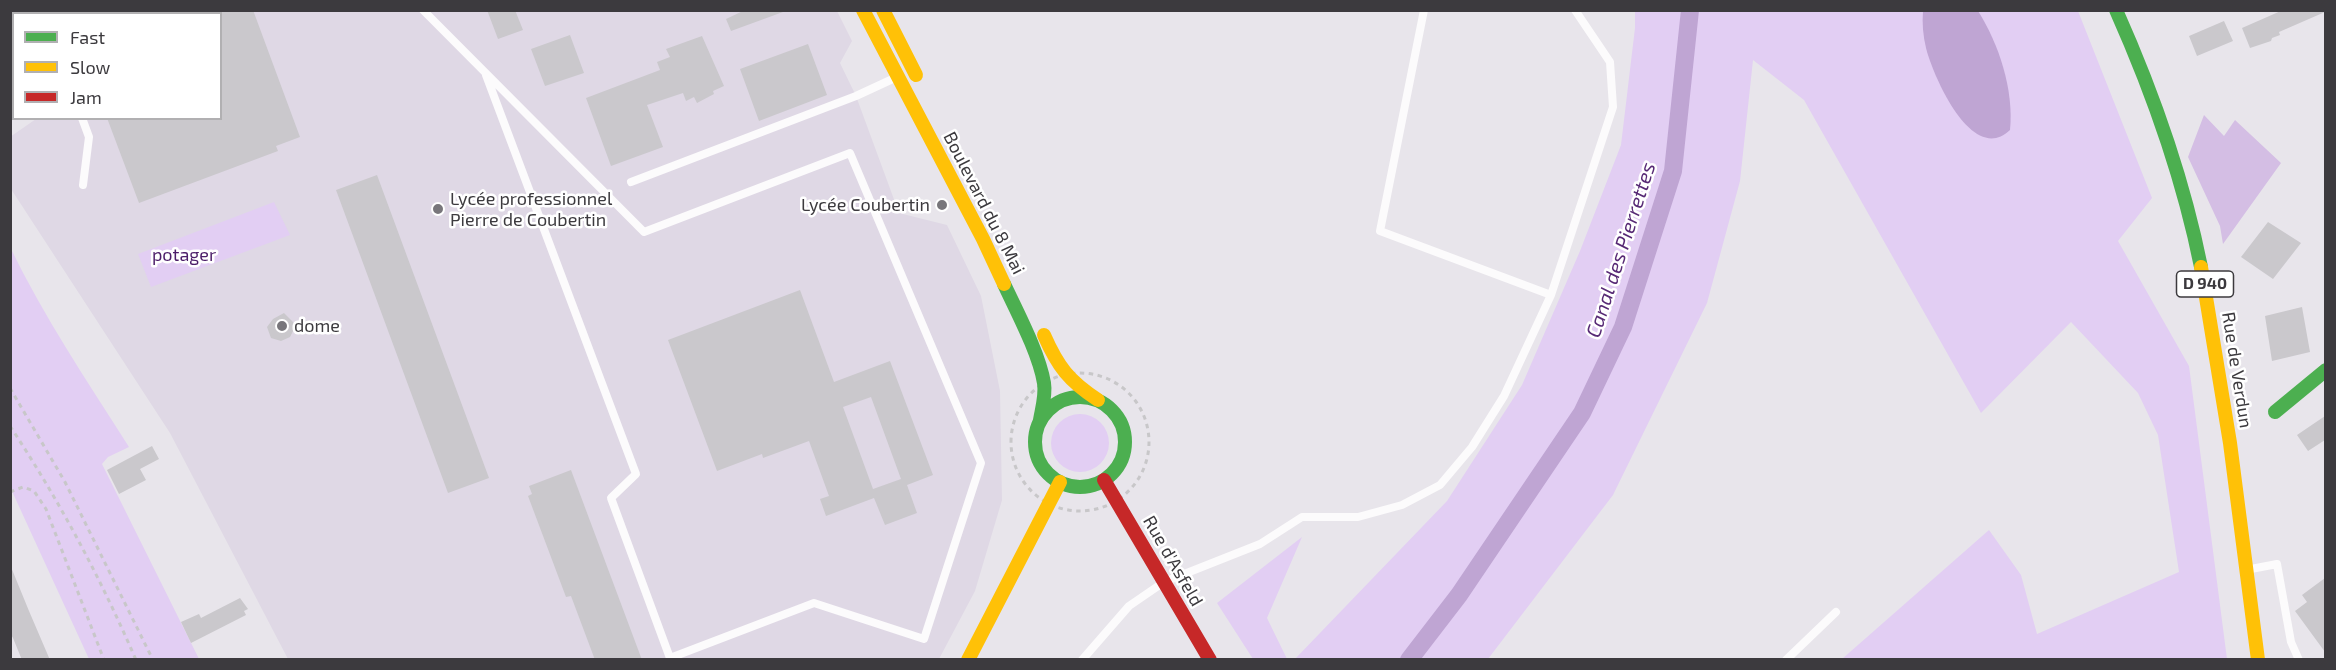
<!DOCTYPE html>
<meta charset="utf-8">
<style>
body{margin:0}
#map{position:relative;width:2336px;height:670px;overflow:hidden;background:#e8e5eb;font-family:"Exo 2",sans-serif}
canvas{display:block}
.frame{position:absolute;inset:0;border:12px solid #3c3a3e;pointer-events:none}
.legend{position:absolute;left:12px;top:12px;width:210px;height:108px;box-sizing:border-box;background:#fff;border:2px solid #b1b0b2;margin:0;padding:8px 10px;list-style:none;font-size:18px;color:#3c3a3e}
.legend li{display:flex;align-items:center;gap:12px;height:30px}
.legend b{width:30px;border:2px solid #b1b0b2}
</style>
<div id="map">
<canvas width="2336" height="670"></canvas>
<div class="frame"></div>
<ul class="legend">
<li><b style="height:8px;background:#4caf50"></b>Fast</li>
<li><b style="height:8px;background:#ffc107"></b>Slow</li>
<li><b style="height:8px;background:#c62828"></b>Jam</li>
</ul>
</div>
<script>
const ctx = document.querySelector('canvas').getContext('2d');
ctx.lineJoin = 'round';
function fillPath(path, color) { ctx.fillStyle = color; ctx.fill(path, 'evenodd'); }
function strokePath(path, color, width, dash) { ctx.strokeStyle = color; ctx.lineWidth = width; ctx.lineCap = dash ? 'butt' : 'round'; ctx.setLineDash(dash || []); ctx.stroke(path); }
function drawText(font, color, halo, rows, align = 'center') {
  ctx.font = font + ' "Exo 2",sans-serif'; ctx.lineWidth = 5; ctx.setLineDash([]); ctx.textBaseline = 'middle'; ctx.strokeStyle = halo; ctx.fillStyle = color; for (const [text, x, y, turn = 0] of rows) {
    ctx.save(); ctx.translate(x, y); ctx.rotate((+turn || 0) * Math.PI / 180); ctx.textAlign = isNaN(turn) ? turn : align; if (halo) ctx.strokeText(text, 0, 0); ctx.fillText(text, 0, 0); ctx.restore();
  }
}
const built = new Path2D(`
 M23 11H837L852 41 840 63 856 96 899 213 947 225 981 296 1000 391 1002 500 975 591 939 659H288L170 433 11 189 10 137 36 119 220 118V14H24Z`);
const green = new Path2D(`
 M1635 11H2078L2152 198 2118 241 2189 366 2227 659H1842L1989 530 2021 575 2037 634 2179 572 2158 435 2138 393 2071 322 1981 413 1804 100 1753 60 1740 181 1707 303 1613 495 1488 659 1294 660 1447 501 1522 385 1580 251 1621 145 1635 28Z
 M274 202 290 235 151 287 138 254Z
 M10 247C44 317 87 381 129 447L108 457 102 464 199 659H89L11 489Z
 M1051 443a29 29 0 1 1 58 0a29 29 0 1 1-58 0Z
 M1302 537 1267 618 1287 659H1253L1217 603Z`);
const forest = new Path2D(`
 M2204 115 2224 136 2235 120 2281 163 2223 244 2220 226 2188 157Z`);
const water = new Path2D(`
 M1923 11H1978C1999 44 2014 90 2010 130 1972 166 1933 76 1926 48 1923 36 1922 23 1923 11Z`);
const canal = new Path2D(`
 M1409 660 1459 595 1582 413 1623 327 1673 171 1690 10`);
const building = new Path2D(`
 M220 10H253L300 137 276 146 278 151 139 203 107 118H220Z
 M487 10H515L523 30 498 39Z
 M745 10H783V12L731 31 726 19Z
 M2283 10H2325V12L2279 32 2280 35 2272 38 2271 41 2250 48 2242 28Z
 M2224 21 2233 41 2197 56 2189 36Z
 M570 35 584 73 545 86 531 49Z
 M702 36 724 86 713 91 714 94 697 103 694 97 686 101 683 93 647 105 663 147 611 166 586 98 660 70 657 62 670 57 666 49Z
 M808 44 827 95 759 121 740 69Z
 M377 175 489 478 448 493 336 190Z
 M2268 222 2301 243 2273 279 2241 257Z
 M800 290 834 382 890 361 933 475 907 485 917 513 885 525 874 498 826 516 820 499 829 496 809 441 763 458 762 454 717 471 668 340ZM871 397 901 479 873 489 843 407Z
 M2302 307 2310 352 2272 361 2265 316Z
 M284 313 296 325 290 337 281 341 271 338 267 327 273 319Z
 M2325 416V440L2308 451 2297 435Z
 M152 446 159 459 140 469 146 480 119 494 107 470Z
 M571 470 642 660H595L571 596 566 597 528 496 532 494 529 486Z
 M11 567 29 611 50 660H22L13 638 10 633Z
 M2325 578V652L2295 611 2307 602 2302 595Z
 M240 598 248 609 244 611 246 615 191 643 181 622 199 614 201 618Z`);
const path = new Path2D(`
 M1011 442a69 69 0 1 1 138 0a69 69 0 1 1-138 0Z
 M10 388 65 482 153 660
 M10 426C59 500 101 579 136 660
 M10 492 23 487 34 491 46 509 104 660`);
const lane = new Path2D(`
 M41 10 42 14
 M423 10 644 232 850 153 981 463 924 639 814 603 670 658 611 498 636 474 486 75
 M82 118 89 137 83 185
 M631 182 856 96 897 77
 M1551 295 1613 107 1610 62 1575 10
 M2251 569 2277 564 2291 642 2299 660
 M1082 660 1129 606 1164 582 1260 544 1302 517H1358L1402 505 1440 485 1472 447 1504 396 1551 295 1380 231 1424 10
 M1786 660 1836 612`);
const fast = new Path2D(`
 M2116 10C2153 93 2183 177 2201 267
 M1004 284C1017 312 1039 353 1044 383 1046 395 1042 408 1040 420
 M1035 442a45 45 0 1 1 90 0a45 45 0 1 1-90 0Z
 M2275 412 2326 370`);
const slow = new Path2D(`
 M863 10 983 239 1004 284
 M883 10 916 75
 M2201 267 2230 443 2258 660
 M1044 335C1058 367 1069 381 1098 400
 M968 660 1060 482`);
const jam = new Path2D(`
 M1104 480 1210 660`);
const markers = [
 [942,205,6,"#78767b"],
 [438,209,6,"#78767b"],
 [282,326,6,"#78767b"]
];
const shields = [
 [2205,284,57]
];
const shieldNames = [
 ["D 940",2205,284]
];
const poiNames = [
 ["Lycée professionnel",450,199],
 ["Pierre de Coubertin",450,220],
 ["Lycée Coubertin",930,205,"right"],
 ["dome",294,326]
];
const streetNames = [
 ["Boulevard du 8 Mai",984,203,63],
 ["Rue de Verdun",2237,370,81],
 ["Rue d'Asfeld",1173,561,60]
];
const parkNames = [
 ["potager",184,255]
];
const waterNames = [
 ["Canal des Pierrettes",1621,250,-72]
];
fillPath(built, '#dfd8e5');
fillPath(green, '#e2cef3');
fillPath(forest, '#d4bee4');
fillPath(water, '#bfa5d3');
strokePath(canal, '#bfa5d3', 18);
fillPath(building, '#cac8cc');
strokePath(path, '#c8c7c9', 3, [4.5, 4.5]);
strokePath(lane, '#fcfbfc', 8);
strokePath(fast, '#4caf50', 14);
strokePath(slow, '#ffc107', 14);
strokePath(jam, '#c62828', 14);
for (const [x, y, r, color] of markers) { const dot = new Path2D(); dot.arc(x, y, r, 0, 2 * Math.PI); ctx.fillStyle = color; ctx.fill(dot); strokePath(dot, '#fff', 2); }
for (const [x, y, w] of shields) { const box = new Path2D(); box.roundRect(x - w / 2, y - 13, w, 26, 4.5); ctx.fillStyle = '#fff'; ctx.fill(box); strokePath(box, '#3c3a3e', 1.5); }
drawText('bold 16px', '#3c3a3e', null, shieldNames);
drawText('18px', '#3c3a3e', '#fff', poiNames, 'left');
drawText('18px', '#3c3a3e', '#fff', streetNames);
drawText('18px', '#4c1e69', '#fff', parkNames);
drawText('italic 20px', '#572975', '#fff', waterNames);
</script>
